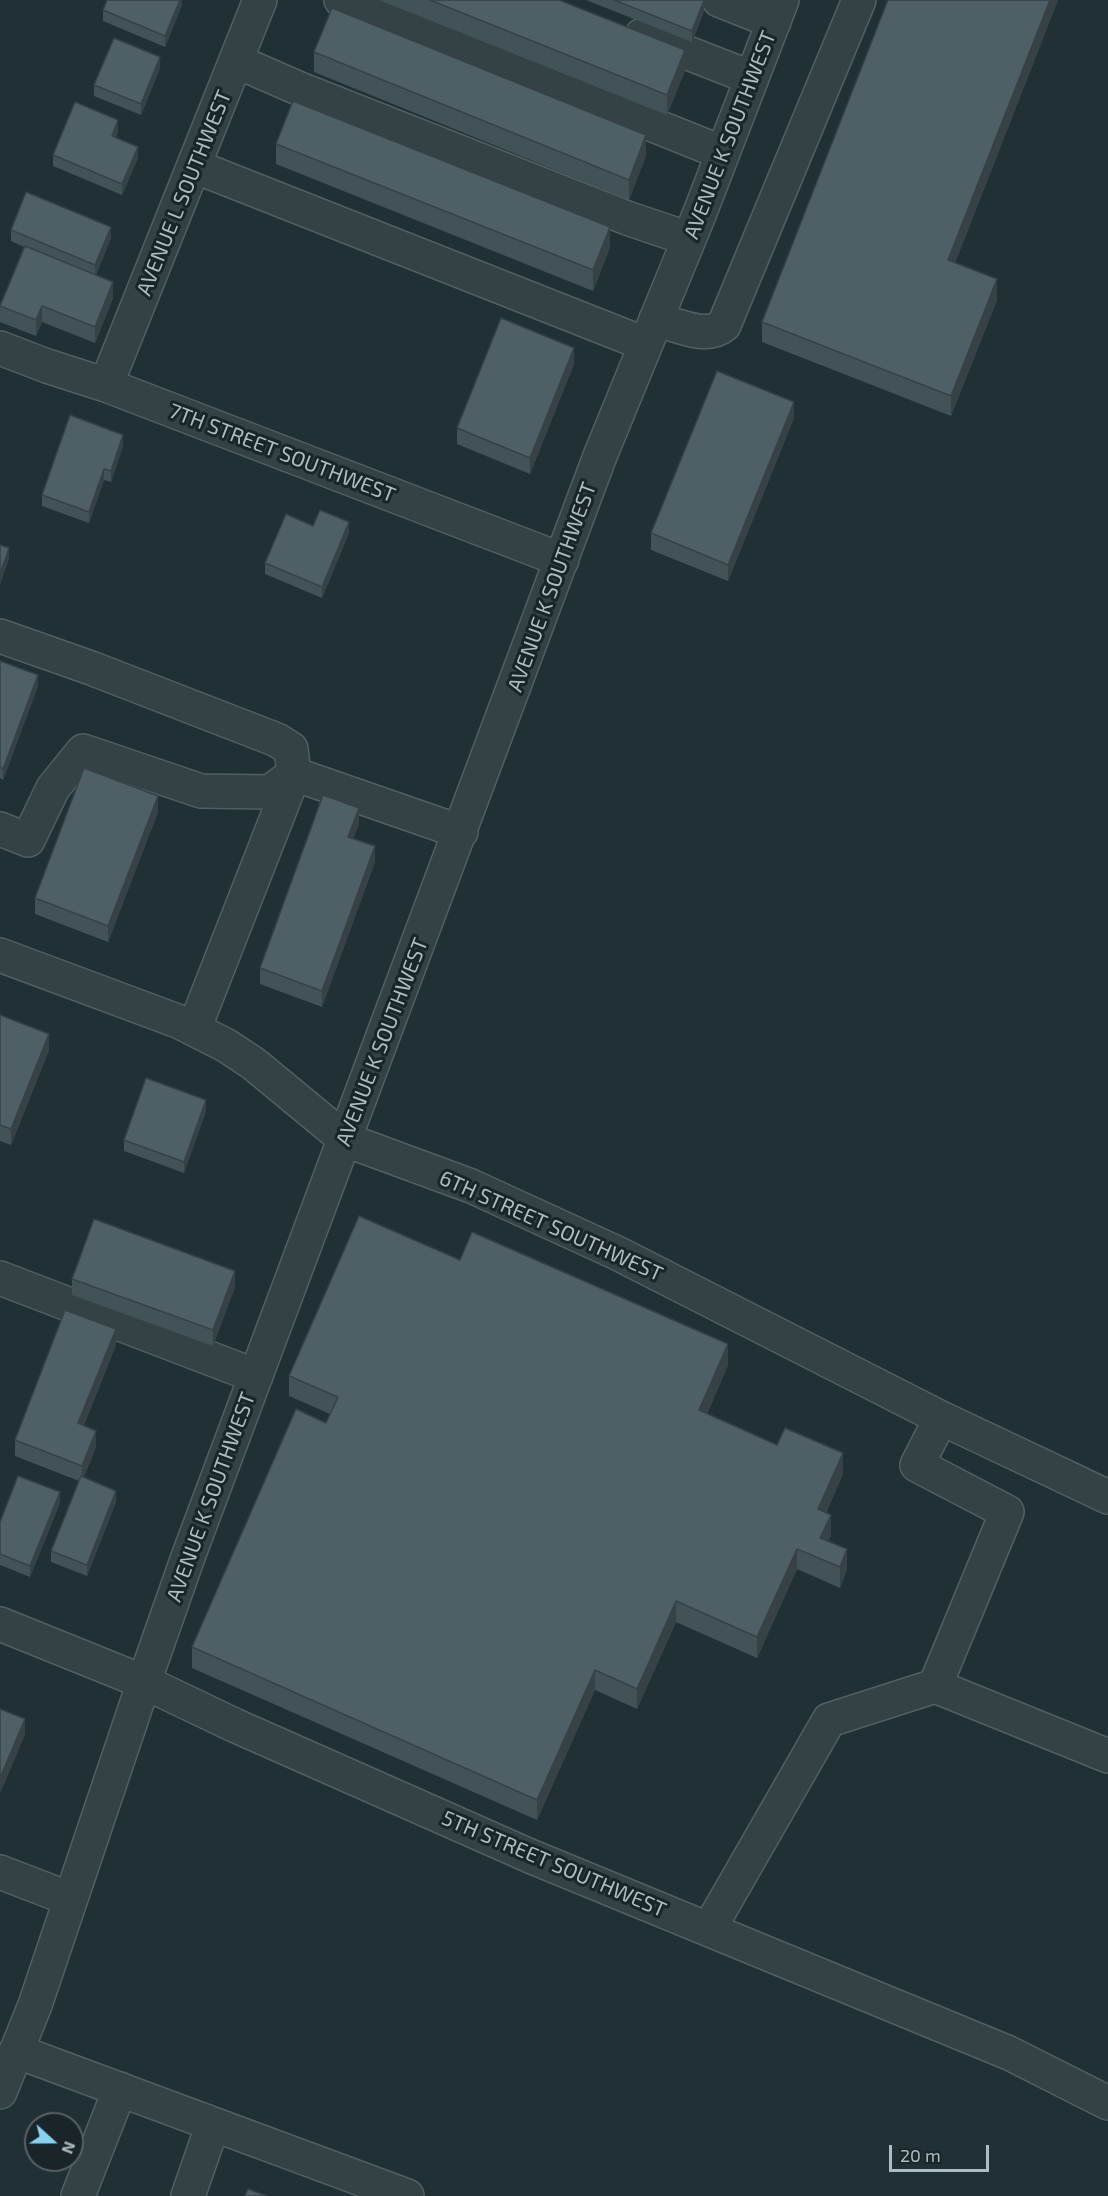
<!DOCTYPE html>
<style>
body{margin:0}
#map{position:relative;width:1108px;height:2196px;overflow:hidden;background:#213034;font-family:"Exo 2",sans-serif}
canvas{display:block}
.north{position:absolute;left:24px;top:2112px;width:60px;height:60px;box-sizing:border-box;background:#1a2529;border:2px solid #556166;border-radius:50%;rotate:111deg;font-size:16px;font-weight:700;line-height:24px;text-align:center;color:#aebcc2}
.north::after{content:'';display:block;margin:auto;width:21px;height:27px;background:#87d2ee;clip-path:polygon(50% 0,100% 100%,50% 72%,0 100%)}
.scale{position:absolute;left:889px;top:2145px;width:100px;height:27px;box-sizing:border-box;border:3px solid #aebcc2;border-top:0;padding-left:8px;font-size:18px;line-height:21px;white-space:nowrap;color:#aebcc2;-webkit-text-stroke:4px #1a2529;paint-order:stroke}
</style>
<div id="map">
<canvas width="1108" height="2196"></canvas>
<div class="north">N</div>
<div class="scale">20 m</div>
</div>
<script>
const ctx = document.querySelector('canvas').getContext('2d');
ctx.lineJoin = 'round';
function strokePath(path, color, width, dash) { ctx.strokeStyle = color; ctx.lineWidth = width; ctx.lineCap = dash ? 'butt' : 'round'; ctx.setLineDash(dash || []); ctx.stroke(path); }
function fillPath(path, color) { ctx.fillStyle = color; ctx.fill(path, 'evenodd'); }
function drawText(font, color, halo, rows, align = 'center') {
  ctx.font = font + ' "Exo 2",sans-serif'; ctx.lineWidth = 6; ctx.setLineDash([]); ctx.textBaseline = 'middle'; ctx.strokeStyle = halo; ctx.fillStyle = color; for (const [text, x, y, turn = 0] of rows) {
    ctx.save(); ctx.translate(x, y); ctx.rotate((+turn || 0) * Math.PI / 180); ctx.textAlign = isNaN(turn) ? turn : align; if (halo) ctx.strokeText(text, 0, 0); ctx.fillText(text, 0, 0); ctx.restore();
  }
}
const minor = new Path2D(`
 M341 0 723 153
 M719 0 774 22
 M642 35 752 78
 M236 61 300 89 627 218 689 239
 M194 166 645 344
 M656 319C677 325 707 340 724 325L859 0
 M0 348 47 366 106 385 562 560
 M106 385 260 0
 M0 636 91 668 277 740 291 749 294 774 194 1029
 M0 829 28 840 53 788 83 751 201 791 270 792 294 774 461 832
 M0 955 180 1022 227 1046 254 1064 346 1140 471 1186 617 1253 941 1418 1108 1497
 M0 1278 256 1376
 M0 1624 144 1682 234 1725 530 1856 1009 2053 1108 2103
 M935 1686 1007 1512 917 1465 941 1418
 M0 1872 70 1899
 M709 1929 829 1720 935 1686 1108 1756
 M16 2051 407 2196
 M0 2092 35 2005 144 1682 188 1557 600 456 699 215 782 0
 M78 2196 120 2089
 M188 2196 213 2124`);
const wall = new Path2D(`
 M182 0V5L165 47 103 21V10Z
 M379 0H559L685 71 667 115Z
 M586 0H704V11L692 42Z
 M888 0H1058L955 263 997 300 951 416 762 342V322Z
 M314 52 646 156 629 200 314 72Z
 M160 68 141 115 94 96V85Z
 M118 131 116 138 138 158 122 195 53 166V155Z
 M276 144 610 247 593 291 276 164Z
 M11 230 111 238 96 275 113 298 95 343 42 322 36 336 0 322V306L24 247 11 241Z
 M574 364 530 474 457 444V428Z
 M794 418 728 581 651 550V533Z
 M123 446 111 482 104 480 89 523 42 506V495Z
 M313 526 349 533 322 598 265 574V563Z
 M0 661 38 686 3 780 0 778Z
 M158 812 108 942 35 914V898Z
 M359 824 353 838 375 862 322 1007 260 984V968Z
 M0 1015 49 1050 11 1145 0 1141Z
 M206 1111 184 1173 124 1151V1140Z
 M460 1260 728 1365 707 1414 843 1474 826 1513 831 1535 828 1541 847 1570 840 1588 797 1569 757 1658 676 1622 637 1709 595 1690 537 1820 192 1668V1647L326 1423 330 1414 289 1396V1376Z
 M72 1279 235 1287 213 1346 72 1295Z
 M116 1345 84 1425 96 1447 84 1477 116 1502 87 1576 51 1562V1551L79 1481 15 1456V1440Z
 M60 1503 30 1577 0 1565V1522Z`);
const shadedWall = new Path2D(`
 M180 0H182V5L165 47V36Z
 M704 0V11L692 42V31Z
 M1050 0H1058L948 281V260Z
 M685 50V71L667 115V95Z
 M160 57V68L141 115V104Z
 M118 120V131L112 147V136Z
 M646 135V156L629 200V180Z
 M138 147V158L122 195V184Z
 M111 227V238L95 276V265Z
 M610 227V247L593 291V270Z
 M997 279V300L951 416V396Z
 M113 282V298L95 343V327Z
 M42 306V322L36 336V320Z
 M574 348V364L530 474V458Z
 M794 402V418L728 581V565Z
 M123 435V446L111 482V471Z
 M104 469V480L89 523V512Z
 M349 522V533L322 598V587Z
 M9 548V559L0 585V574Z
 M38 675V686L3 780V769Z
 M158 796V812L108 942V926Z
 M359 808V824L348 853V837Z
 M375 846V862L322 1007V991Z
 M49 1034V1050L11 1145V1129Z
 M206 1100V1111L184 1173V1162Z
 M235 1271V1287L213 1346V1330Z
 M116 1329V1345L78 1439V1423Z
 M728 1344V1365L699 1431V1410Z
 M96 1431V1447L82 1482V1466Z
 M843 1453V1474L818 1530V1509Z
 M116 1491V1502L87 1576V1565Z
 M60 1492V1503L30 1577V1566Z
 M831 1515V1535L820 1558V1538Z
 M797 1549V1569L757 1658V1637Z
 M847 1549V1570L840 1588V1567Z
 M676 1601V1622L637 1709V1689Z
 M595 1670V1690L537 1820V1800Z
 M25 1719V1735L0 1794V1778Z`);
const building = new Path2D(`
 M107 0H180L165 36 103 10Z
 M430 0H559L685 50 667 95Z
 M614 0H704L692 31Z
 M888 0H1050L948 260 997 279 951 396 762 322Z
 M332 8 646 135 629 180 314 52Z
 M114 38 160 57 141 104 94 85Z
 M293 101 610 227 593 270 276 144Z
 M75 102 118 120 112 136 138 147 122 184 53 155Z
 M26 192 111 227 95 265 11 230Z
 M25 246 113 282 95 327 42 306 36 320 0 306Z
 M501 318 574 348 530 458 457 428Z
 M717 371 794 402 728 565 651 533Z
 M70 415 123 435 111 471 104 469 89 512 42 495Z
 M320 510 349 522 322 587 265 563 286 514 313 526Z
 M0 545 9 548 0 574Z
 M0 661 38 675 3 769 0 767Z
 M84 768 158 796 108 926 35 898Z
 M323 795 359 808 348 837 375 846 322 991 260 968Z
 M0 1015 49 1034 11 1129 0 1125Z
 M146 1078 206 1100 184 1162 124 1140Z
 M359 1216 460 1260 472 1232 728 1344 699 1410 777 1445 785 1428 843 1453 818 1509 831 1515 820 1538 847 1549 840 1567 797 1549 757 1637 676 1601 637 1689 595 1670 537 1800 192 1647 296 1409 326 1423 338 1397 289 1376Z
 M94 1219 235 1271 213 1330 72 1279Z
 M65 1310 116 1329 78 1423 96 1431 82 1466 15 1440Z
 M18 1476 60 1492 30 1566 0 1554V1522Z
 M81 1476 116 1491 87 1565 51 1551Z
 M0 1709 25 1719 0 1778Z
 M248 2189 267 2196H245Z`);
const streetNames = [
 ["AVENUE K SOUTHWEST",730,135,-69],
 ["AVENUE L SOUTHWEST",184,193,-68],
 ["7TH STREET SOUTHWEST",282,453,21],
 ["AVENUE K SOUTHWEST",552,587,-70],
 ["AVENUE K SOUTHWEST",382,1042,-69],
 ["6TH STREET SOUTHWEST",551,1226,24],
 ["AVENUE K SOUTHWEST",211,1497,-70],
 ["5TH STREET SOUTHWEST",554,1864,23]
];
strokePath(minor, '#525f63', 36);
strokePath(minor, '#344145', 33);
fillPath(wall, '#435257');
fillPath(shadedWall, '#374247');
fillPath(building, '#4e5f65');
strokePath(building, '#374247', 1.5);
drawText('21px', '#aebcc2', '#1a2529', streetNames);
</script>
